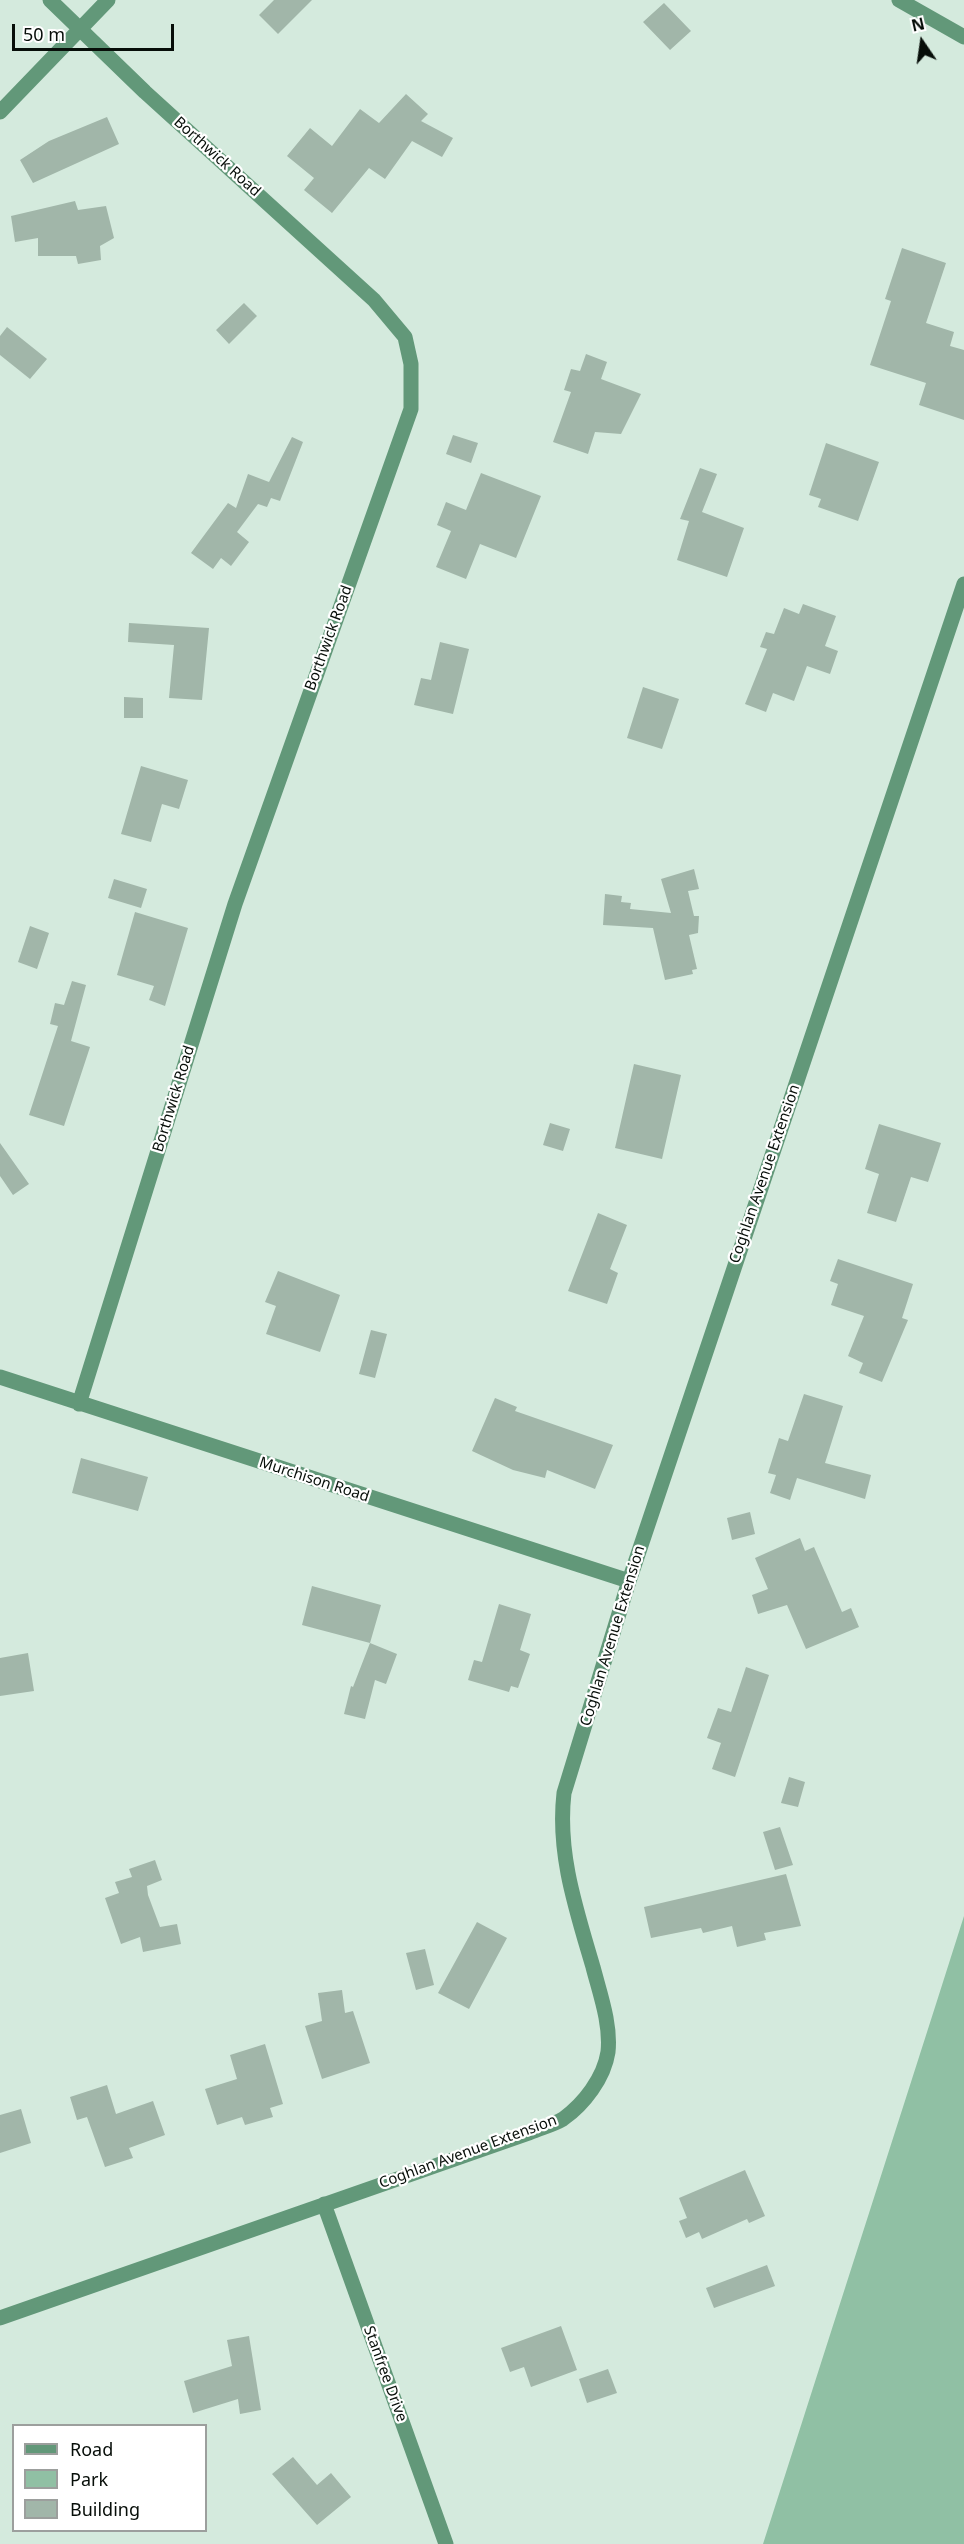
<!DOCTYPE html>
<style>
body{margin:0}
#map{position:relative;width:964px;height:2544px;overflow:hidden;background:#d4eadd;font-family:"Noto Sans",sans-serif}
canvas{display:block}
.legend{position:absolute;left:12px;top:2424px;width:195px;height:108px;box-sizing:border-box;background:#fff;border:2px solid #9c9f9d;margin:0;padding:8px 10px;list-style:none;font-size:18px;color:#070e09}
.legend li{display:flex;align-items:center;gap:12px;height:30px}
.legend b{width:30px;border:2px solid #9c9f9d}
.north{position:absolute;left:892px;top:12px;width:60px;height:60px;-webkit-text-stroke:4px #fff;paint-order:stroke;rotate:347deg;font-size:16px;font-weight:700;line-height:24px;text-align:center;color:#070e09}
.north::after{content:'';display:block;margin:auto;width:21px;height:27px;background:#070e09;clip-path:polygon(50% 0,100% 100%,50% 72%,0 100%)}
.scale{position:absolute;left:12px;top:24px;width:162px;height:27px;box-sizing:border-box;border:3px solid #070e09;border-top:0;padding-left:8px;font-size:18px;line-height:21px;white-space:nowrap;color:#070e09;-webkit-text-stroke:4px #fff;paint-order:stroke}
</style>
<div id="map">
<canvas width="964" height="2544"></canvas>
<ul class="legend">
<li><b style="height:8px;background:#629879"></b>Road</li>
<li><b style="height:16px;background:#90c0a4"></b>Park</li>
<li><b style="height:16px;background:#a1b6a9"></b>Building</li>
</ul>
<div class="north">N</div>
<div class="scale">50 m</div>
</div>
<script>
const ctx = document.querySelector('canvas').getContext('2d');
ctx.lineJoin = 'round';
function fillPath(path, color) { ctx.fillStyle = color; ctx.fill(path, 'evenodd'); }
function strokePath(path, color, width, dash) { ctx.strokeStyle = color; ctx.lineWidth = width; ctx.lineCap = dash ? 'butt' : 'round'; ctx.setLineDash(dash || []); ctx.stroke(path); }
function drawText(font, color, halo, rows, align = 'center') {
  ctx.font = font + ' "Noto Sans",sans-serif'; ctx.lineWidth = 4.5; ctx.setLineDash([]); ctx.textBaseline = 'middle'; ctx.strokeStyle = halo; ctx.fillStyle = color; for (const [text, x, y, turn = 0] of rows) {
    ctx.save(); ctx.translate(x, y); ctx.rotate((+turn || 0) * Math.PI / 180); ctx.textAlign = isNaN(turn) ? turn : align; if (halo) ctx.strokeText(text, 0, 0); ctx.fillText(text, 0, 0); ctx.restore();
  }
}
const green = new Path2D(`
 M964 1916V2544H763L936 2004Z`);
const building = new Path2D(`
 M274 0H312L278 34 259 15Z
 M664 3 691 31 670 50 643 22Z
 M406 94 428 114 421 121 453 138 442 157 412 141 385 179 369 168 332 213 304 190 314 178 287 156 310 128 332 146 360 109 379 123Z
 M107 117 119 144 33 183 20 160 49 141Z
 M75 201 78 210 106 206 114 238 100 246 101 260 78 264 76 256H38V238L15 242 11 216Z
 M902 248 946 263 926 323 954 332 950 346 964 350V420L919 405 926 383 870 365 891 301 885 299Z
 M244 303 257 316 229 344 216 330Z
 M7 327 47 359 30 379 0 355V336Z
 M586 354 607 362 601 379 641 394 621 434 595 432 588 454 553 442 571 392 564 390 571 369 580 371Z
 M453 435 478 443 471 463 446 454Z
 M292 437 303 442 280 501 271 498 267 507 258 504 237 532 249 542 231 566 221 558 213 569 191 553 228 503 236 508 248 474 269 482Z
 M826 443 879 462 858 521 818 507 821 499 809 495Z
 M700 468 717 474 702 512 744 528 727 577 677 560 689 521 680 519Z
 M481 473 541 496 516 558 480 544 466 579 436 567 451 531 437 525 446 502 466 510Z
 M803 604 836 616 825 646 838 651 830 674 807 666 794 701 773 693 766 712 745 704 767 649 760 647 766 632 774 634 784 608 799 614Z
 M129 623 209 628 202 700 169 698 174 645 128 642Z
 M440 642 469 649 453 714 414 705 421 678 431 680Z
 M643 687 679 699 662 749 627 738Z
 M124 697 143 698V718H124Z
 M141 766 188 780 179 809 162 804 151 842 121 834Z
 M694 869 699 889 688 891 694 916H699L698 933 689 935 697 969 692 970 693 974 665 980 653 928 603 925 605 894 622 896 621 902 631 903 630 909 671 913 661 879Z
 M114 879 147 889 141 908 108 898Z
 M135 912 188 928 165 1006 149 1000 154 986 117 975Z
 M30 926 49 933 37 969 18 962Z
 M72 981 86 985 71 1041 90 1047 64 1126 29 1115 58 1026 50 1024 55 1003 64 1005Z
 M634 1064 681 1075 662 1159 615 1148Z
 M550 1123 570 1129 563 1151 543 1145Z
 M879 1124 941 1143 928 1182 911 1177 896 1222 867 1213 879 1174 865 1169Z
 M0 1143 29 1184 13 1195 0 1176Z
 M598 1213 627 1225 610 1269 618 1273 607 1304 568 1291Z
 M838 1259 913 1284 902 1318 908 1320 882 1382 859 1373 863 1363 848 1356 864 1316 831 1305 838 1284 830 1281Z
 M278 1271 340 1295 320 1352 266 1334 276 1306 265 1302Z
 M371 1330 387 1334 375 1378 359 1374Z
 M804 1394 843 1406 825 1463 871 1475 865 1499 797 1478 790 1500 770 1493 776 1475 768 1473 779 1438 788 1441Z
 M495 1398 517 1407 515 1411 613 1445 595 1489 547 1470 545 1478 513 1470 472 1451Z
 M81 1458 148 1477 138 1511 72 1493Z
 M750 1512 755 1534 732 1540 727 1518Z
 M800 1538 805 1551 814 1547 842 1612 851 1608 859 1627 806 1649 787 1605 758 1614 752 1595 768 1589 755 1558Z
 M312 1586 381 1605 370 1643 302 1625Z
 M499 1604 531 1614 520 1650 530 1654 518 1688 511 1686 509 1692 468 1680 474 1660 482 1662Z
 M370 1643 397 1654 386 1684 375 1680 365 1719 344 1714 351 1686 353 1687Z
 M28 1653 34 1691 0 1696V1658Z
 M746 1667 769 1675 735 1777 712 1769 721 1743 707 1738 718 1708 731 1712Z
 M789 1777 805 1782 798 1807 781 1803Z
 M780 1827 793 1865 775 1870 763 1832Z
 M155 1860 162 1880 147 1886 148 1895 160 1927 177 1924 181 1944 143 1952 140 1937 121 1944 105 1898 119 1893 115 1882 132 1877 129 1869Z
 M786 1874 801 1926 764 1933 766 1940 737 1947 732 1926 703 1933 701 1928 651 1938 644 1907Z
 M477 1922 507 1938 469 2009 438 1993Z
 M425 1949 434 1985 416 1990 406 1953Z
 M342 1990 345 2013 353 2011 370 2063 322 2079 305 2026 322 2021 318 1993Z
 M265 2044 283 2104 270 2108 273 2117 245 2125 242 2117 217 2125 205 2089 237 2079 230 2055Z
 M107 2085 116 2114 153 2101 165 2135 129 2148 133 2158 105 2167 87 2117 77 2120 70 2097Z
 M21 2109 31 2143 0 2153V2115Z
 M745 2170 765 2216 749 2223 747 2219 702 2239 699 2232 686 2238 679 2221 687 2218 679 2198Z
 M767 2265 775 2286 714 2308 706 2288Z
 M561 2326 577 2370 531 2387 524 2367 510 2372 501 2348Z
 M249 2336 261 2410 240 2414 238 2399 193 2413 184 2381 232 2366 227 2340Z
 M608 2369 617 2393 587 2403 579 2379Z
 M293 2457 317 2485 331 2473 351 2497 317 2525 272 2474Z`);
const minor = new Path2D(`
 M50 0 145 92 374 300 405 337 411 364V409L235 904 79 1404
 M899 0 964 37
 M0 112 108 0
 M0 1377 629 1581
 M324 2204 446 2544
 M0 2318 529 2133C540 2128 553 2125 563 2119 584 2104 604 2078 608 2052 611 2024 600 1994 593 1967 576 1909 557 1853 564 1793L629 1581 964 584`);
const streetNames = [
 ["Borthwick Road",217,157,42],
 ["Borthwick Road",329,638,-70],
 ["Borthwick Road",174,1099,-73],
 ["Coghlan Avenue Extension",765,1174,-71],
 ["Murchison Road",314,1480,18],
 ["Coghlan Avenue Extension",613,1636,-73],
 ["Coghlan Avenue Extension",468,2152,-20],
 ["Stanfree Drive",385,2374,70]
];
fillPath(green, '#90c0a4');
fillPath(building, '#a1b6a9');
strokePath(minor, '#629879', 15);
drawText('15px', '#070e09', '#fff', streetNames);
</script>
